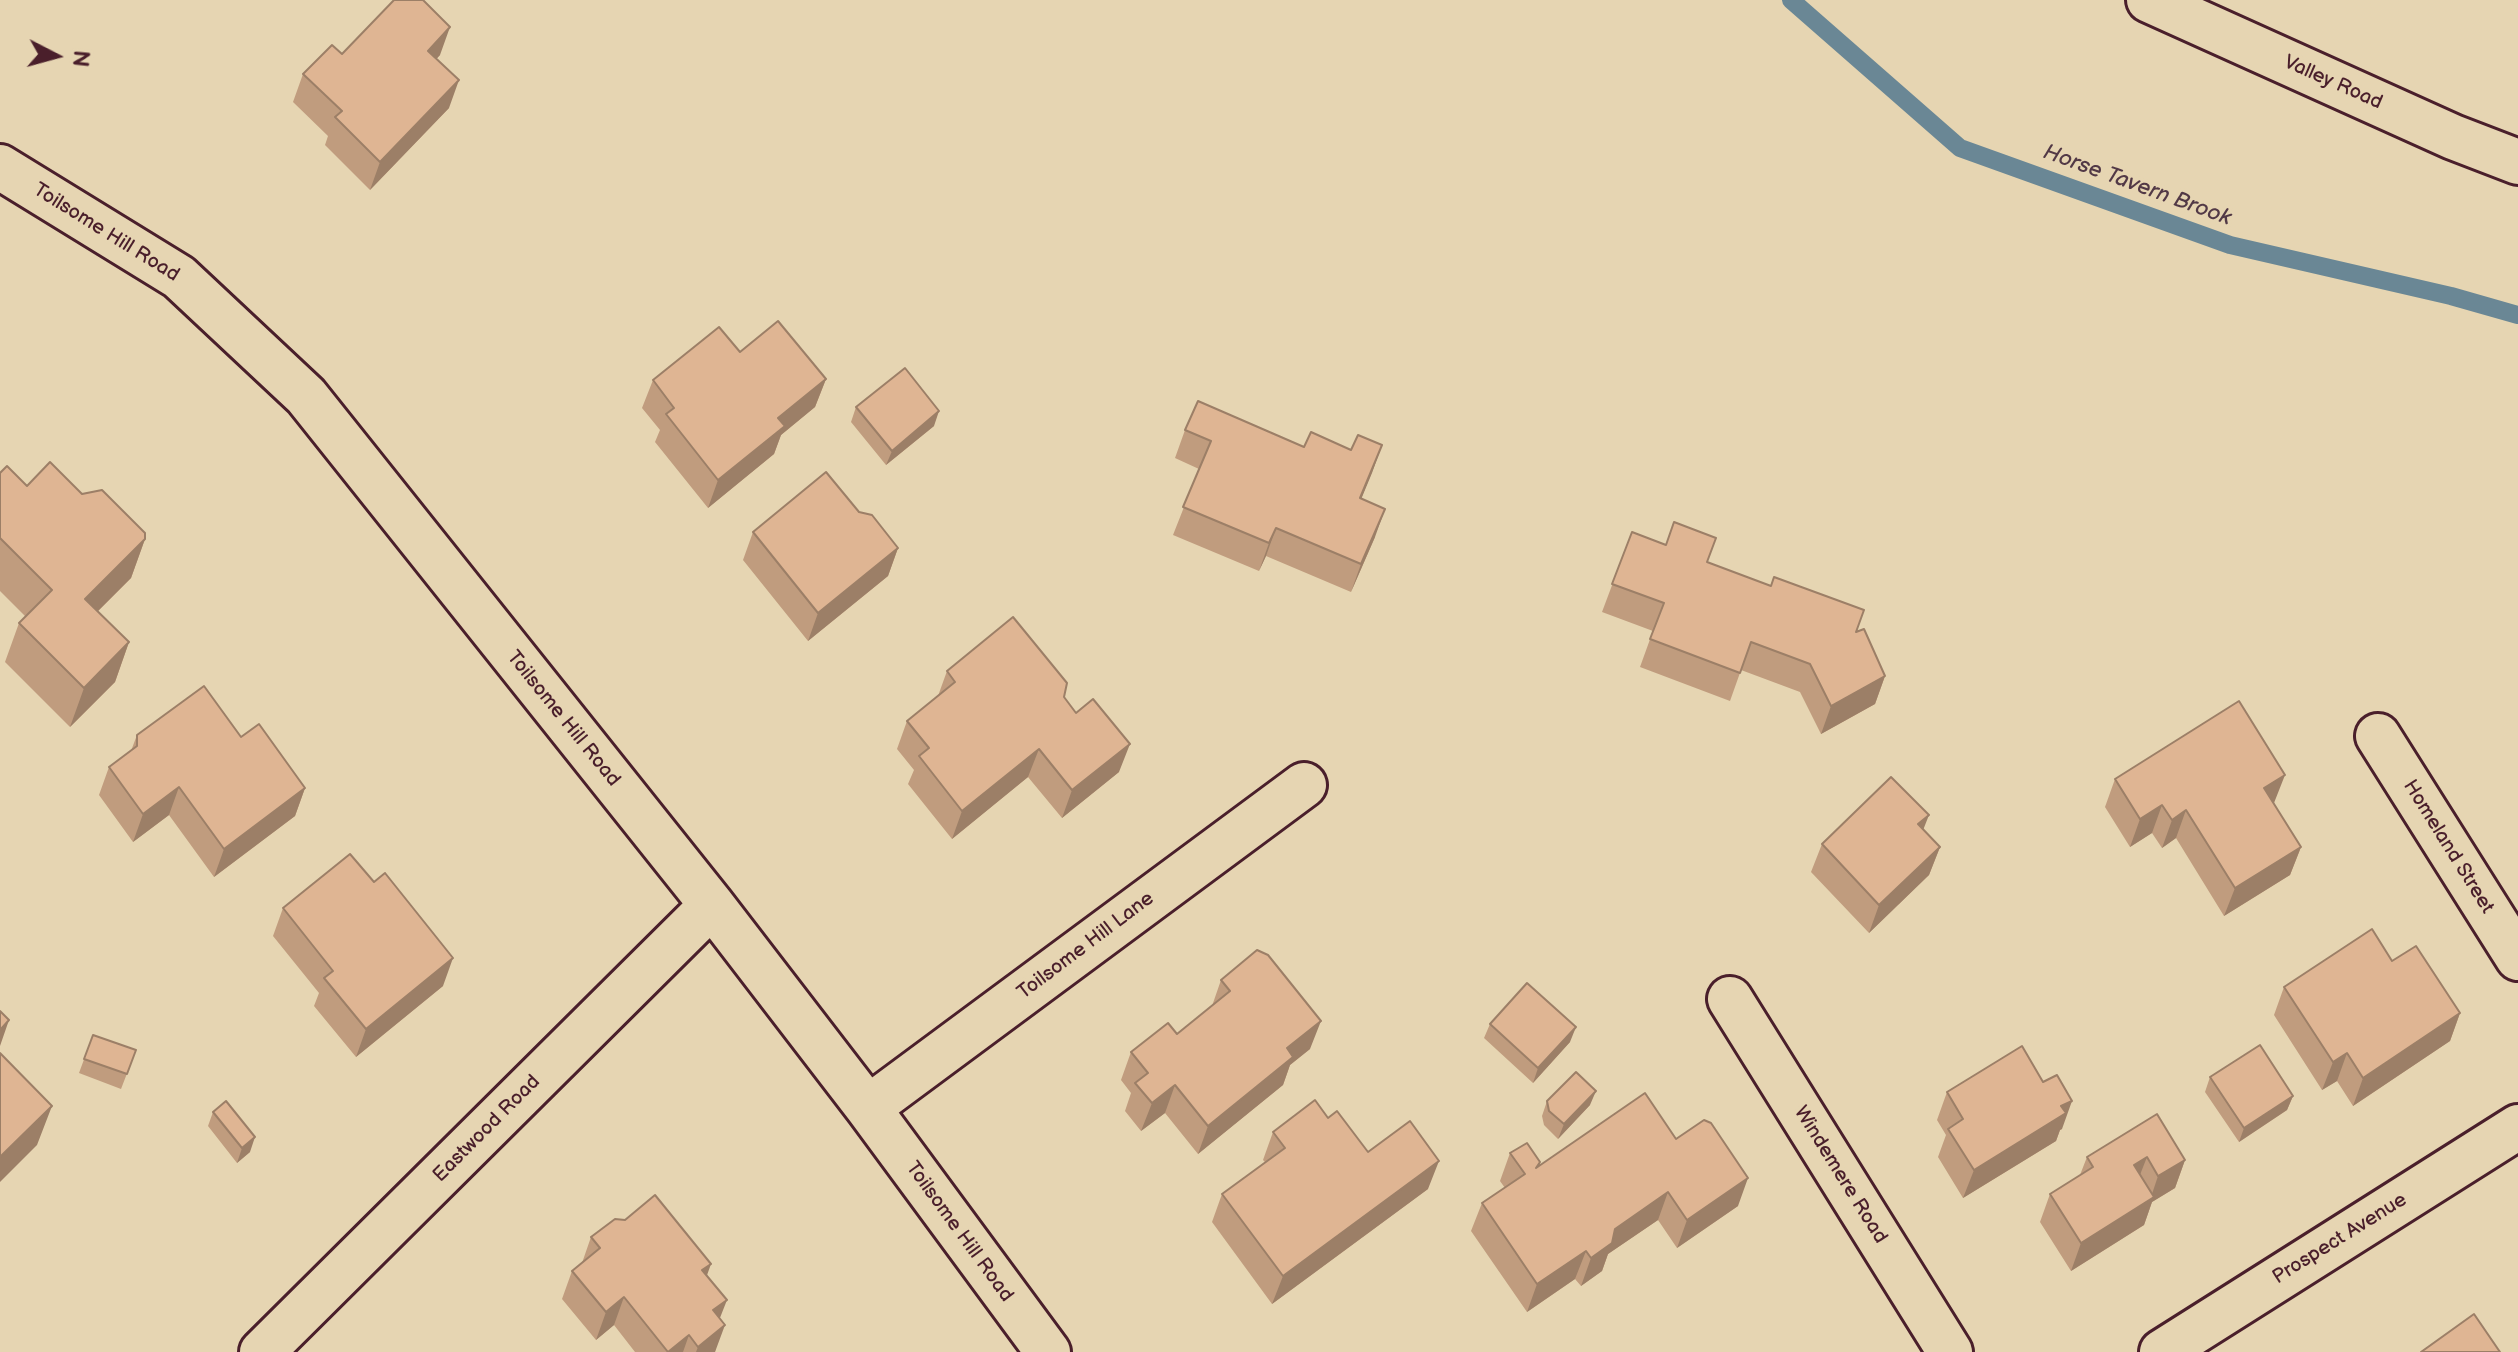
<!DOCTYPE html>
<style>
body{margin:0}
#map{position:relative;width:2518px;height:1352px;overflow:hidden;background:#e6d5b2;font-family:"Balsamiq Sans",sans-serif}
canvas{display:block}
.north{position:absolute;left:16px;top:16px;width:80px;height:80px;-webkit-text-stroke:6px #e6d5b2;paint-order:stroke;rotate:96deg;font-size:22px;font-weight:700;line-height:32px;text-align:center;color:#4a1f2b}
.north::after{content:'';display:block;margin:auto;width:28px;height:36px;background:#4a1f2b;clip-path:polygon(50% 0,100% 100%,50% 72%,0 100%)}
</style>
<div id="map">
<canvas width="2518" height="1352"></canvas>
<div class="north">N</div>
</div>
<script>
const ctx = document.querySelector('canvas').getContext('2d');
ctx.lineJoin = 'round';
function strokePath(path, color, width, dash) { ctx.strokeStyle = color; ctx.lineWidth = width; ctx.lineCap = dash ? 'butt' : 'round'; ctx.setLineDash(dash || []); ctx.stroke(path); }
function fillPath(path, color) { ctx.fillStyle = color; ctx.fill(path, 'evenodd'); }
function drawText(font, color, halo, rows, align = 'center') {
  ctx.font = font + ' "Balsamiq Sans",sans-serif'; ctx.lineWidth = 7; ctx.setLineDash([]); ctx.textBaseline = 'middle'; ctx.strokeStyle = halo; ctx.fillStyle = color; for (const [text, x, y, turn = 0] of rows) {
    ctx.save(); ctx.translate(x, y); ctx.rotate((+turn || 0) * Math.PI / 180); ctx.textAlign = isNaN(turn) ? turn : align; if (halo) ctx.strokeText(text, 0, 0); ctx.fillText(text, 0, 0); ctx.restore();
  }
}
const stream = new Path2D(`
 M1791 0 1960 148 2230 245 2451 296 2518 315`);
const minor = new Path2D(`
 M2149 0 2453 137 2518 162
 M0 167 179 277 306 396 712 905 868 1108 1048 1352
 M2378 736 2518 958
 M1730 999 1950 1352
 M868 1108 1304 785
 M262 1352 712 905
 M2162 1352 2518 1127`);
const wall = new Path2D(`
 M342 54 440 55 436 59 449 108 370 190 325 145 328 136 293 102 303 74Z
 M740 352 826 379 815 407 781 435 774 454 708 508 655 442 660 430 642 408 653 380Z
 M856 407 934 426 886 465 851 422Z
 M1185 430 1304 447 1351 450 1382 445 1361 499 1375 537 1351 592 1266 556 1259 571 1173 535 1199 469 1175 458Z
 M0 473 27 486 82 494 145 539 131 578 98 611 129 642 115 682 70 727 5 662 19 623 26 617 0 591Z
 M859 512 898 548 888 576 808 641 743 560 753 532Z
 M1632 532 1707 562 1856 632 1885 676 1875 704 1821 734 1800 692 1741 670 1730 701 1640 667 1653 631 1602 612Z
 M947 671 1064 697 1119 772 1062 818 1028 777 952 839 908 784 914 770 897 749 907 721 938 696Z
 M137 735 241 737 305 788 295 816 214 877 169 815 133 842 99 795 109 767 131 751Z
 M2115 779 2274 803 2273 804 2301 847 2290 875 2224 916 2176 838 2162 848 2152 833 2130 847 2105 807Z
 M1923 829 1940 847 1929 875 1869 933 1811 872 1822 844Z
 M283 908 443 986 356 1057 314 1006 319 993 273 936Z
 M2392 961 2460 1013 2450 1041 2353 1106 2337 1081 2322 1090 2274 1015 2284 987Z
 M1221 980 1310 1049 1290 1065 1283 1085 1198 1154 1165 1113 1141 1131 1125 1111 1131 1093 1121 1080 1131 1052 1177 1034 1212 1006Z
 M1490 1024 1570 1042 1533 1083 1484 1038Z
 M93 1035 136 1050 121 1089 79 1073Z
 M2210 1077 2293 1096 2287 1110 2239 1142 2205 1092Z
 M1947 1092 2062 1129 2060 1130 2056 1141 1963 1198 1938 1157 1946 1135 1937 1120Z
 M1547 1101 1590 1105 1558 1139 1544 1125 1542 1116Z
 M213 1112 250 1152 237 1163 208 1126Z
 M2157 1114 2185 1160 2175 1188 2152 1202 2144 1225 2071 1271 2040 1222 2050 1194 2080 1175 2087 1157Z
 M1328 1118 1368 1152 1428 1189 1272 1304 1212 1222 1222 1194 1265 1162 1263 1160 1273 1132Z
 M1676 1139 1738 1206 1677 1248 1658 1220 1608 1254 1602 1271 1581 1286 1575 1279 1527 1312 1471 1231 1482 1203 1505 1188 1500 1181 1510 1153 1539 1165Z
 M625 1220 707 1276 720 1319 715 1352H635L614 1325 596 1340 562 1299 572 1271 582 1263 591 1237Z`);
const shadedWall = new Path2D(`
 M450 27 440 55 418 79 428 51Z
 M459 80 449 108 370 190 380 162Z
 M826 379 815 407 781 435 774 454 708 508 718 480 778 418Z
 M939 411 934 426 886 465 892 451Z
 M1382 445 1372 473 1350 526 1360 498Z
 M1385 509 1375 537 1351 592 1361 564Z
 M1276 528 1266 556 1259 571 1269 543Z
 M145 539 131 578 71 638 85 599Z
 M898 548 888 576 808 641 818 613Z
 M129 642 115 682 70 727 84 688Z
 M1885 676 1875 704 1821 734 1831 706Z
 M1130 744 1119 772 1062 818 1072 790Z
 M1039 749 1028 777 952 839 962 811Z
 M2285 775 2274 803 2253 816 2264 788Z
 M179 787 169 815 133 842 143 814Z
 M305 788 295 816 214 877 224 849Z
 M2162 805 2152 833 2130 847 2140 819Z
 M2186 810 2176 838 2162 848 2172 820Z
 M1929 815 1918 843V824Z
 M1940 847 1929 875 1869 933 1879 905Z
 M2301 847 2290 875 2224 916 2235 888Z
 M453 958 443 986 356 1057 366 1029Z
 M2460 1013 2450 1041 2353 1106 2363 1078Z
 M9 1020 0 1046V1030Z
 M1321 1021 1310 1049 1290 1065 1283 1085 1198 1154 1208 1126 1287 1048Z
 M1576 1027 1570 1042 1533 1083 1538 1068Z
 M2347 1053 2337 1081 2322 1090 2333 1062Z
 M1175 1085 1165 1113 1141 1131 1152 1103Z
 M1596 1091 1590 1105 1558 1139 1564 1124Z
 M2293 1096 2287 1110 2239 1142 2244 1128Z
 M2072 1101 2062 1129 2060 1130 2056 1141 1963 1198 1974 1170 2061 1106Z
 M52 1106 37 1145 0 1182V1157Z
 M255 1137 250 1152 237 1163 242 1148Z
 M2147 1157 2136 1185 2134 1165Z
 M2185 1160 2175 1188 2152 1202 2144 1225 2071 1271 2081 1243 2150 1200 2158 1176Z
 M1439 1161 1428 1189 1272 1304 1283 1276Z
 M1748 1178 1738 1206 1677 1248 1687 1220Z
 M1668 1192 1658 1220 1608 1254 1602 1271 1581 1286 1591 1258 1615 1229Z
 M1586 1251 1575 1279 1527 1312 1537 1284Z
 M711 1264 701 1292 702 1270Z
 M624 1297 614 1325 596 1340 606 1312Z
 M727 1300 716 1328 713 1310Z
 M725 1325 715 1352H696L698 1347Z
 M689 1335 683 1352H668Z`);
const building = new Path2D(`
 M394 0H423L450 27 428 51 459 80 380 162 335 117 342 111 303 74 332 45 342 54Z
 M778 321 826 379 778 418 785 426 718 480 666 414 674 408 653 380 719 327 740 352Z
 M905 368 939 411 892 451 856 407Z
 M1198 401 1304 447 1311 432 1351 450 1358 435 1382 445 1360 498 1385 509 1361 564 1276 528 1269 543 1183 507 1211 441 1185 430Z
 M50 462 82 494 102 490 145 533V539L85 599 129 642 84 688 19 623 52 590 0 538V473L7 466 27 486Z
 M826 472 859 512 872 515 898 548 818 613 753 532Z
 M1674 522 1716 538 1707 562 1771 586 1774 577 1864 610 1856 632 1864 629 1885 676 1831 706 1810 664 1751 642 1740 673 1650 639 1664 603 1612 584 1632 532 1666 545Z
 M1013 617 1067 683 1064 697 1076 713 1093 699 1130 744 1072 790 1039 749 962 811 919 756 929 748 907 721 955 682 947 671Z
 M204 686 241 737 259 724 305 788 224 849 179 787 143 814 109 767 137 746V735Z
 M2239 701 2285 775 2264 788 2301 847 2235 888 2186 810 2172 820 2162 805 2140 819 2115 779Z
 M1891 777 1929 815 1918 824 1940 847 1879 905 1822 844Z
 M350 854 374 882 385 873 453 958 366 1029 324 978 333 971 283 908Z
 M2372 929 2392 961 2416 946 2460 1013 2363 1078 2347 1053 2333 1062 2284 987Z
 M1257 950 1268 955 1321 1021 1287 1048 1293 1057 1208 1126 1175 1085 1152 1103 1135 1083 1148 1073 1131 1052 1168 1023 1177 1034 1230 991 1221 980Z
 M1527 983 1576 1027 1538 1068 1490 1024Z
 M0 1011 9 1020 0 1030Z
 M93 1035 136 1050 127 1074 84 1059Z
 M2260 1045 2293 1096 2244 1128 2210 1077Z
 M2022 1046 2043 1082 2057 1075 2072 1101 2061 1106 2066 1113 1974 1170 1948 1129 1963 1119 1947 1092Z
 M0 1053 52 1106 0 1157Z
 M1576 1072 1596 1091 1564 1124 1549 1111 1547 1101Z
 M1645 1093 1676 1139 1704 1120 1711 1123 1748 1178 1687 1220 1668 1192 1615 1229 1612 1243 1591 1258 1586 1251 1537 1284 1482 1203 1525 1174 1510 1153 1527 1143 1540 1162 1536 1168Z
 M1315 1100 1328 1118 1337 1111 1368 1152 1410 1121 1439 1161 1283 1276 1222 1194 1285 1148 1273 1132Z
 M226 1101 255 1137 242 1148 213 1112Z
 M2157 1114 2185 1160 2158 1176 2147 1157 2134 1165 2154 1197 2081 1243 2050 1194 2093 1167 2087 1157Z
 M655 1195 711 1264 702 1270 727 1300 713 1310 725 1325 698 1347 689 1335 668 1352 624 1297 606 1312 572 1271 600 1248 591 1237 615 1219 625 1220Z
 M2474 1314 2500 1352H2421Z`);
const streetNames = [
 ["Valley Road",2333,83,24],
 ["Toilsome Hill Road",106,233,32],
 ["Toilsome Hill Road",563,719,51],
 ["Homeland Street",2448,847,58],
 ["Toilsome Hill Lane",1086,946,-37],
 ["Eastwood Road",487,1129,-45],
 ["Windemere Road",1840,1175,58],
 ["Toilsome Hill Road",959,1232,54],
 ["Prospect Avenue",2340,1239,-32]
];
const waterNames = [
 ["Horse Tavern Brook",2137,186,20]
];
strokePath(stream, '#6a8795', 18);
strokePath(minor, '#4a1f2b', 50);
strokePath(minor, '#e6d5b2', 44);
fillPath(wall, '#c09c7e');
fillPath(shadedWall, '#9c7f67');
fillPath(building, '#dfb593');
strokePath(building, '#9c7f67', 2);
drawText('20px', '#4a1f2b', '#e6d5b2', streetNames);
drawText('italic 22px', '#523946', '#e6d5b2', waterNames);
</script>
